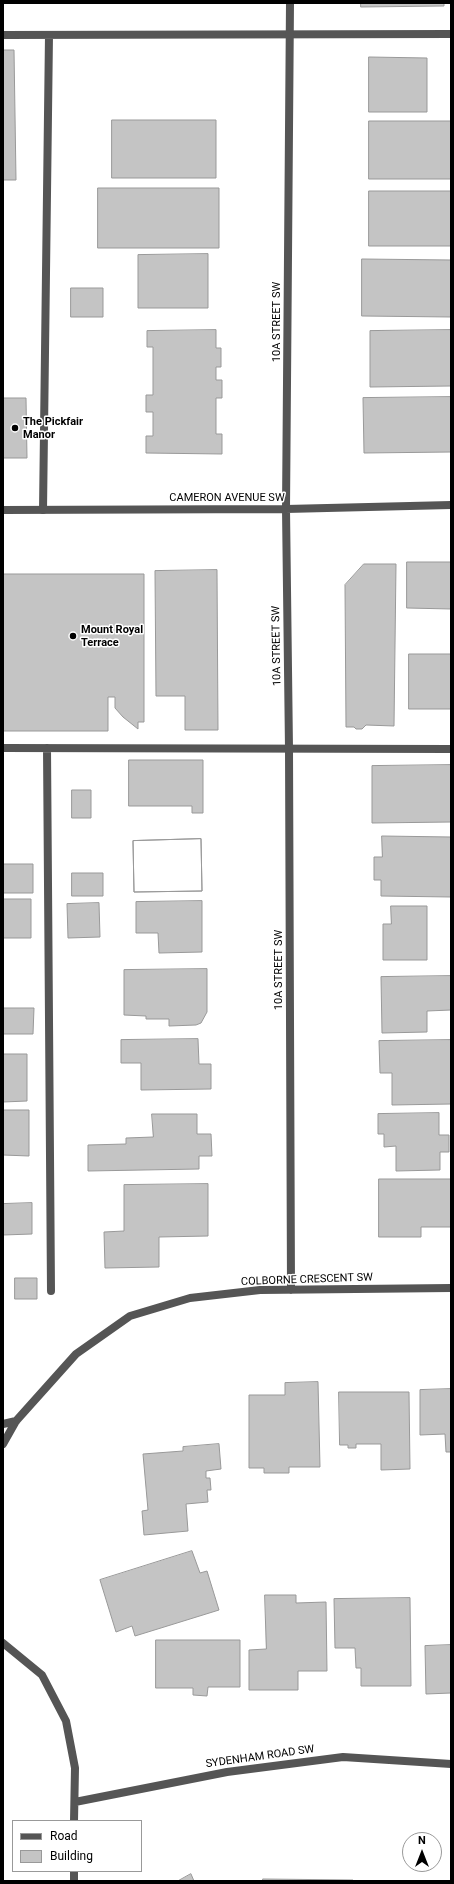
<!DOCTYPE html>
<style>
body{margin:0}
#map{position:relative;width:454px;height:1884px;overflow:hidden;background:#fff;font-family:Roboto,sans-serif}
canvas{display:block}
.frame{position:absolute;inset:0;border:4px solid #000;pointer-events:none}
.legend{position:absolute;left:12px;top:1820px;width:130px;height:52px;box-sizing:border-box;background:#fff;border:1px solid #999;margin:0;padding:5px 7px;list-style:none;font-size:12px;color:#000}
.legend li{display:flex;align-items:center;gap:8px;height:20px}
.legend b{width:20px;border:1px solid #999}
.north{position:absolute;left:402px;top:1832px;width:40px;height:40px;box-sizing:border-box;background:#fff;border:1px solid #999;border-radius:50%;rotate:0deg;font-size:11px;font-weight:700;line-height:16px;text-align:center;color:#000}
.north::after{content:'';display:block;margin:auto;width:14px;height:18px;background:#000;clip-path:polygon(50% 0,100% 100%,50% 72%,0 100%)}
</style>
<div id="map">
<canvas width="454" height="1884"></canvas>
<div class="frame"></div>
<ul class="legend">
<li><b style="height:5px;background:#555"></b>Road</li>
<li><b style="height:11px;background:#c4c4c4"></b>Building</li>
</ul>
<div class="north">N</div>
</div>
<script>
const ctx = document.querySelector('canvas').getContext('2d');
ctx.lineJoin = 'round';
function fillPath(path, color) { ctx.fillStyle = color; ctx.fill(path, 'evenodd'); }
function strokePath(path, color, width, dash) { ctx.strokeStyle = color; ctx.lineWidth = width; ctx.lineCap = dash ? 'butt' : 'round'; ctx.setLineDash(dash || []); ctx.stroke(path); }
function drawText(font, color, halo, rows, align = 'center') {
  ctx.font = font + ' Roboto,sans-serif'; ctx.lineWidth = 3; ctx.setLineDash([]); ctx.textBaseline = 'middle'; ctx.strokeStyle = halo; ctx.fillStyle = color; for (const [text, x, y, turn = 0] of rows) {
    ctx.save(); ctx.translate(x, y); ctx.rotate((+turn || 0) * Math.PI / 180); ctx.textAlign = isNaN(turn) ? turn : align; if (halo) ctx.strokeText(text, 0, 0); ctx.fillText(text, 0, 0); ctx.restore();
  }
}
const building = new Path2D(`
 M361 3H444V6L361 7Z
 M3 50H14L16 180H3Z
 M369 57 427 58V112H369Z
 M112 120H216V178H112Z
 M369 121H451V179H369Z
 M98 188H219V248H98Z
 M369 191H451V246H369Z
 M208 254V308H138V255Z
 M362 259 451 260V317L362 316Z
 M71 288H103V317H71Z
 M216 330V348H221V367H216V380H222V398H216V434H222V454L146 453V436H153V412H146V395H153V347H147V331Z
 M451 330V386L370 387V331Z
 M451 397V452L364 453 363 398Z
 M3 398H26L27 458H3Z
 M407 562H451V609L407 608Z
 M364 564H396L394 726 366 725 362 729H356L354 727H346L345 585Z
 M217 570 218 730H185V696H156L155 571Z
 M3 574H144V722H138V729L123 717 115 708V697H108V731H3Z
 M409 654H451V709H409Z
 M129 760H203V813H192V806H129Z
 M451 765V822L372 823V766Z
 M72 790H91V818H72Z
 M382 836 451 837V897L381 896V880H374V857H382Z
 M201 839 202 891 134 892 133 841Z
 M201 839 202 891 134 892 133 841Z
 M3 864H33V893H3Z
 M72 873H103V896H72Z
 M3 899H31V938H3Z
 M202 901V952L159 953 158 933H136V902Z
 M99 903 100 937 68 938 67 904Z
 M391 906H427V960H383V924H391Z
 M207 969V1012L201 1023 196 1025 169 1026V1019H146V1016L124 1015V970Z
 M451 976V1010L427 1011V1032L382 1033 381 977Z
 M3 1008H34L33 1034H3Z
 M198 1039 199 1064H211V1089L141 1090V1063H121V1040Z
 M451 1040V1104L392 1105V1073H380L379 1041Z
 M3 1054H27V1101L3 1102Z
 M3 1110H29V1156L3 1155Z
 M439 1113V1135H449V1152H440V1170L396 1171V1146L384 1147V1134H378V1114Z
 M152 1114H197V1134H211L212 1156H199V1169L88 1171V1145L126 1144V1138L153 1137Z
 M379 1179H451V1227H421V1237H379Z
 M208 1184V1236L159 1237V1267L105 1268 104 1232 124 1231V1185Z
 M32 1203V1234L3 1235V1204Z
 M15 1278H37V1299H15Z
 M318 1382 320 1467H289V1473H264V1468H249V1395H285V1383Z
 M451 1389V1452H446L445 1434 420 1435V1390Z
 M339 1392H409L410 1469 381 1470V1444H356V1448H348V1445H340Z
 M219 1444 221 1469 206 1471V1478H210L211 1490H207L208 1502 186 1504 188 1531 144 1535 142 1511 148 1510 143 1454 183 1451V1447Z
 M192 1551 200 1573 207 1571 219 1610 135 1636 132 1626 116 1632 100 1580Z
 M265 1595H296V1603L326 1602 327 1671H298V1690H249V1650L266 1649Z
 M410 1598 411 1686H361V1668H356L355 1648H335L334 1599Z
 M156 1640H240V1687H208L207 1696 193 1695V1688H156Z
 M451 1645V1693L426 1694 425 1646Z
 M191 1874 194 1881H178Z
 M263 1879 353 1880V1881H263Z`);
const lane = new Path2D(`
 M3 35 451 34
 M43 510 49 35
 M3 748 451 749
 M47 748 51 1291`);
const street = new Path2D(`
 M290 3 286 509 289 749 291 1290
 M3 510 286 509 451 505
 M3 1424 16 1421
 M3 1444 16 1421 76 1354 130 1316 190 1298 260 1290 451 1288
 M3 1643 42 1675 66 1721 75 1768 74 1821
 M75 1802 227 1772 343 1757 451 1764
 M74 1881V1871`);
const markers = [
 [15,428,4,"#000"],
 [73,636,4,"#000"]
];
const streetNames = [
 ["10A STREET SW",277,322,-90],
 ["CAMERON AVENUE SW",227,498],
 ["10A STREET SW",277,646,-91],
 ["10A STREET SW",279,970,-90],
 ["COLBORNE CRESCENT SW",307,1280,-2],
 ["SYDENHAM ROAD SW",260,1757,-8]
];
const poiNames = [
 ["The Pickfair",23,422],
 ["Manor",23,435],
 ["Mount Royal",81,630],
 ["Terrace",81,643]
];
fillPath(building, '#c4c4c4');
strokePath(building, '#999', 1);
strokePath(lane, '#555', 8);
strokePath(street, '#555', 8);
for (const [x, y, r, color] of markers) { const dot = new Path2D(); dot.arc(x, y, r, 0, 2 * Math.PI); ctx.fillStyle = color; ctx.fill(dot); strokePath(dot, '#fff', 1.5); }
drawText('11px', '#000', '#fff', streetNames);
drawText('bold 11px', '#000', '#fff', poiNames, 'left');
</script>
